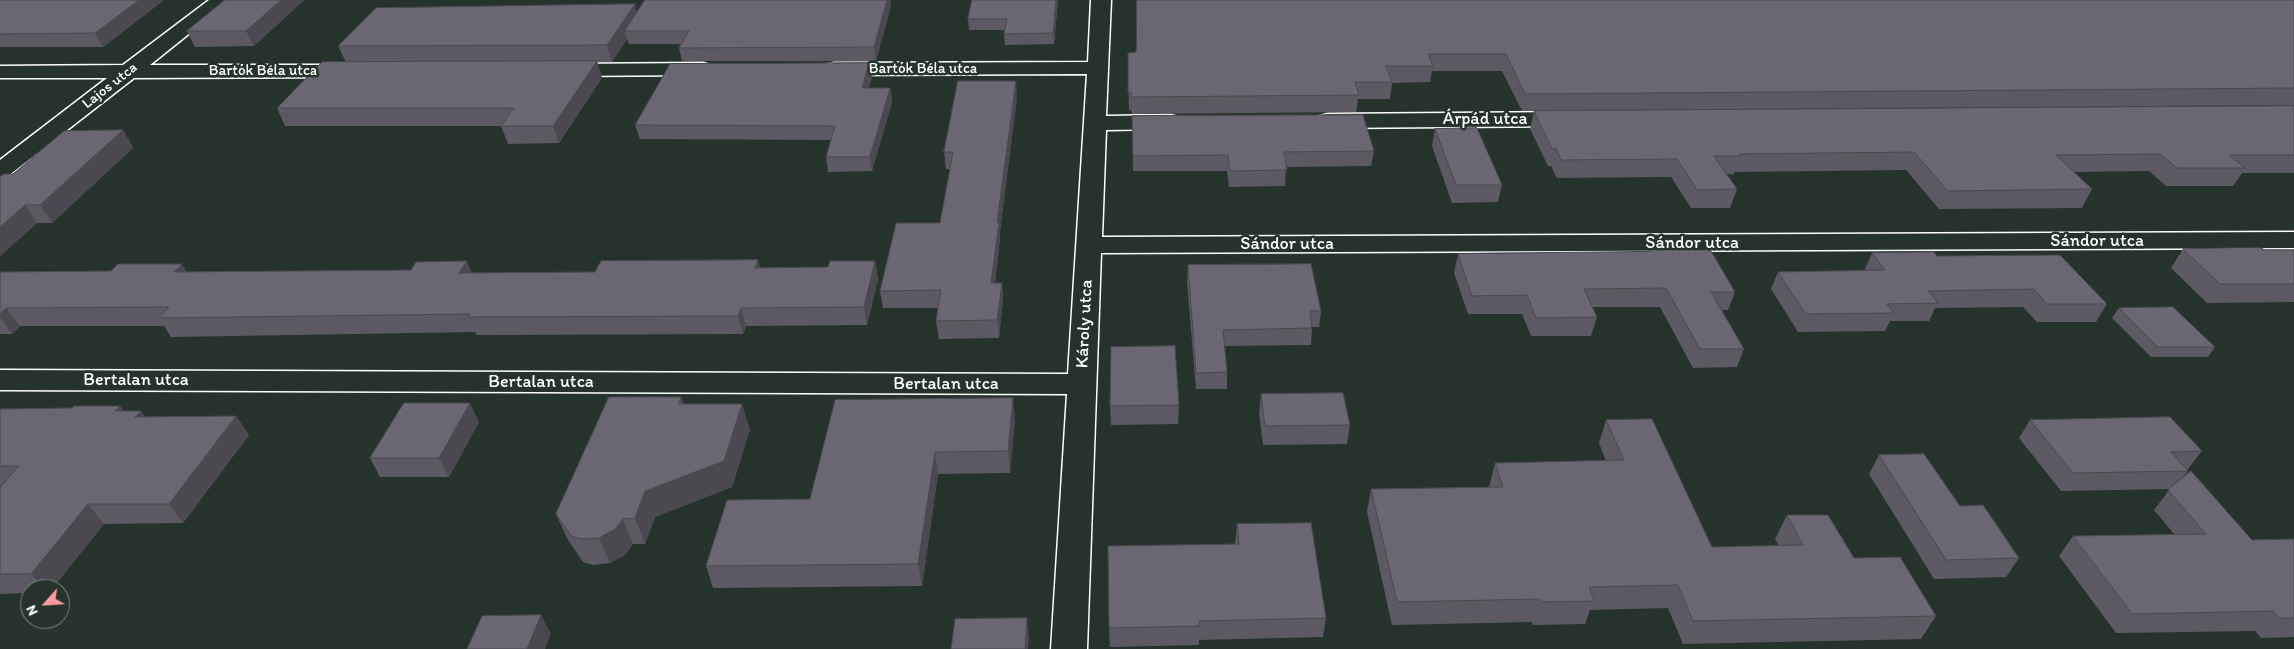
<!DOCTYPE html>
<meta charset="utf-8">
<style>
body{margin:0}
#map{position:relative;width:2294px;height:649px;overflow:hidden;background:#26332d;font-family:Itim,sans-serif}
canvas{display:block}
.north{position:absolute;left:20px;top:579px;width:50px;height:50px;box-sizing:border-box;background:#26332d;border:1px solid #7d8581;border-radius:50%;rotate:244deg;font-size:14px;font-weight:700;line-height:20px;text-align:center;color:#fff}
.north::after{content:'';display:block;margin:auto;width:18px;height:22px;background:#ff9aa2;clip-path:polygon(50% 0,100% 100%,50% 72%,0 100%)}
</style>
<div id="map">
<canvas width="2294" height="649"></canvas>
<div class="north">N</div>
</div>
<script>
const ctx = document.querySelector('canvas').getContext('2d');
ctx.lineJoin = 'round';
function strokePath(path, color, width, dash) { ctx.strokeStyle = color; ctx.lineWidth = width; ctx.lineCap = dash ? 'butt' : 'round'; ctx.setLineDash(dash || []); ctx.stroke(path); }
function fillPath(path, color) { ctx.fillStyle = color; ctx.fill(path, 'evenodd'); }
function drawText(font, color, halo, rows, align = 'center') {
  ctx.font = font + ' Itim,sans-serif'; ctx.lineWidth = 5; ctx.setLineDash([]); ctx.textBaseline = 'middle'; ctx.strokeStyle = halo; ctx.fillStyle = color; for (const [text, x, y, turn = 0] of rows) {
    ctx.save(); ctx.translate(x, y); ctx.rotate((+turn || 0) * Math.PI / 180); ctx.textAlign = isNaN(turn) ? turn : align; if (halo) ctx.strokeText(text, 0, 0); ctx.fillText(text, 0, 0); ctx.restore();
  }
}
const street = new Path2D(`
 M209 0H231L150 65H351L358 67 361 71 358 75 351 77 134 78 8 176 0 178V160L107 78H0V66L123 65Z
 M1091 0H1111L1106 116 1170 115 1178 117 1181 122 1178 127 1170 129 1106 130 1102 237 2294 232V248L1101 253 1087 649H1051L1067 394 0 390V370L1068 374 1087 74 834 75 827 73 824 69 827 65 834 63 1088 62Z
 M703 63 710 65 713 69 710 73 703 75 561 76 554 74 551 70 554 66 561 64Z
 M1570 112 1578 114 1581 119 1578 124 1570 126 1328 128 1320 126 1317 121 1320 116 1328 114Z`);
const wall = new Path2D(`
 M0 0H164L103 47H0Z
 M225 0H304L254 46 195 47 187 31Z
 M645 0H890L891 6 876 61H682L679 48 681 44H629L627 39 612 62H597L602 78 559 143 508 144 501 126H502H285L277 108 346 62 338 46 637 13Z
 M1058 0 1054 44 1005 45 1004 34 1005 30H969L968 19Z
 M2294 0V105L1522 111 1502 71H1432L1430 82 1392 83 1390 99H1358L1356 112 1132 114 1131 110H1129L1128 53Z
 M872 77 868 88H890L892 102 872 171 828 172 826 157 831 140 640 139 635 125Z
 M1017 97 1000 231V239L995 283H1002L1003 300 999 338 939 339 936 321 938 308H883L880 291 940 223 950 169H946L944 152Z
 M2294 106V173H2242L2233 186H2166L2149 171 2074 172 2092 189 2082 208 1939 209 1906 170 1734 172V174H1726L1737 189 1730 208H1691L1671 177 1557 178 1551 166H1548L1530 129 1534 111Z
 M1132 116 1374 151 1371 166 1286 167 1285 186 1229 187 1227 171H1133Z
 M1435 129 1502 185 1498 202 1452 203 1432 146Z
 M123 130 133 148 52 223H37L0 256V177L13 174Z
 M2183 249 2294 250V302L2207 303 2171 268Z
 M1872 253 1937 256 2107 304 2096 322H2037L2023 307 1935 308 1929 321H1890L1885 331 1798 332 1771 289 1778 272 1864 271Z
 M1458 254 1735 292 1728 310H1721L1744 349 1737 367 1693 368 1660 307H1592L1597 317 1591 336H1531L1522 314H1468L1454 273Z
 M758 260 760 268 828 267 875 261 878 279 867 325 746 326 743 334 477 335 475 332 171 337 164 326H20L12 334H0V272L472 273 595 272Z
 M1188 265 1321 311 1319 327H1312L1311 345 1225 346 1227 372V389H1196L1187 281Z
 M2119 308 2215 347 2208 357H2151L2112 318Z
 M1261 394 1350 425 1347 444 1263 445 1259 413Z
 M681 397 684 404 750 429 732 487 655 517 645 544H633L625 555 610 563 593 565 583 562 568 540 556 514Z
 M1179 405 1178 424 1111 425 1110 406Z
 M120 406 124 411H141L145 417 236 416 249 435 183 523 104 524 52 589H30V593L0 594V487L1 485H0V409L72 408Z
 M1015 420 1010 473 938 474 922 586 713 588 706 566 810 499Z
 M1606 420 1712 547 1779 546 1775 539 1787 515 1854 558 1936 616 1921 639 1683 644 1668 608 1590 610 1585 624 1533 625 1532 622 1392 625 1367 512 1371 489 1489 487 1495 463 1606 461 1599 443Z
 M2030 420 2202 451 2188 469H2187L2188 471 2182 479 2252 540 2294 539V637L2261 638 2255 631 2116 633 2059 556 2073 536 2175 535 2154 510 2170 489 2061 491 2019 438Z
 M479 422 449 477H380L370 458Z
 M1879 455 1960 506 2019 558 2006 577 1934 579 1869 474Z
 M1237 524 1326 618 1323 637 1199 640V645L1110 647 1109 628 1235 544Z`);
const shadedWall = new Path2D(`
 M139 0H164L103 47 95 33Z
 M281 0H304L254 46 246 31Z
 M887 0H890L891 6 876 61 874 47Z
 M1056 0H1058L1054 44 1053 33Z
 M635 4 639 20 625 31 627 39 612 62 607 45Z
 M597 61 602 78 559 143 553 126Z
 M869 63 872 77 865 102 862 88Z
 M1016 81 1017 97 1000 231V239L993 301 991 283 997 222Z
 M890 88 892 102 872 171 870 157Z
 M123 130 133 148 52 223 40 205Z
 M25 205 37 223 0 256V227Z
 M758 260 763 278 755 268Z
 M467 261 475 280 459 273Z
 M875 261 878 279 867 325 864 307Z
 M182 264 193 282 174 272Z
 M1002 283 1003 300 999 338 997 320Z
 M6 308 20 326 12 334 0 317V314Z
 M741 308 746 326 743 334 738 316Z
 M681 397 690 423 679 404Z
 M1013 398 1015 420 1010 473 1008 451Z
 M470 403 479 422 449 477 439 458Z
 M742 404 750 429 732 487 655 517 645 544 635 518 645 491Z
 M120 406 134 425 115 411Z
 M141 411 154 430 135 417Z
 M236 416 249 435 183 523 169 504Z
 M935 452 938 474 922 586 918 564Z
 M88 504 104 524 52 589H45L31 574Z
 M623 519 633 544 625 555 610 563 599 538Z
 M541 615 551 634 545 649H527Z
 M1027 618 1029 638 1028 649H1025Z`);
const building = new Path2D(`
 M0 0H139L95 33 0 34Z
 M225 0H281L246 31H187Z
 M645 0H887L874 47 679 48 689 31H625Z
 M972 0H1056L1053 33 1004 34 1007 19H968Z
 M1137 0H2294V88L1525 94 1506 54H1428L1433 66H1386L1392 82H1355L1359 95 1131 97V92H1128V53L1136 52Z
 M635 4 607 45 338 46 376 8Z
 M597 61 553 126H501L514 108H277L322 62Z
 M869 63 862 88H890L870 157H826L835 126 635 125 670 64Z
 M958 81H1016L997 222H999L991 283H1002L997 320 936 321 941 290 880 291 896 223H940L953 152H944Z
 M2294 106V155H2229L2245 168H2177L2160 154 2056 155 2092 189 1948 191 1914 152 1739 154 1740 156H1714L1737 189 1697 190 1677 159 1561 160 1556 148 1552 149 1534 111Z
 M1363 115 1374 151 1284 152 1287 170 1230 171 1228 155 1133 156 1132 116Z
 M1477 128 1502 185H1456L1435 129Z
 M123 130 40 205H25L0 227V177L4 174H13L64 131Z
 M2262 248 2264 250H2294V284H2220L2183 249Z
 M1711 251 1735 292H1711L1744 349H1700L1666 288 1584 289 1597 317 1536 318 1527 295 1472 296 1458 254Z
 M1934 252 1937 256 2060 255 2107 304H2047L2034 289 1928 291 1938 303 1887 304 1894 313 1806 314 1778 272 1885 270 1872 253Z
 M758 260 755 268 828 267 830 261H875L864 307 741 308 738 316 468 317 470 314 159 318 169 307 6 308 0 314V272L111 271 118 264H182L174 272 411 270 416 262 467 261 459 273 595 272 601 261Z
 M1311 264 1321 311H1310L1312 328 1223 330 1227 372 1196 373 1188 265Z
 M2173 307 2215 347H2158L2119 308Z
 M1175 346 1179 405 1110 406 1111 347Z
 M1343 393 1350 425 1265 426 1261 394Z
 M609 397H681L679 404H742L724 461 645 491 635 518 623 519 615 529 599 538 582 539 571 536 556 514Z
 M1013 398 1008 451 935 452 918 564 706 566 727 500 810 499 835 400Z
 M404 403H470L439 458H370Z
 M74 406H120L115 411H141L135 417 236 416 169 504H88L31 574H0V487L19 466H0V409L72 408Z
 M2170 417 2202 451 2171 452 2188 471 2073 473 2030 420Z
 M1652 419 1712 547 1803 545 1787 515H1828L1854 558 1900 557 1936 616 1693 621 1678 585 1589 587 1594 601 1541 602 1540 599 1397 602 1371 489 1503 487 1495 463 1624 460 1606 420Z
 M1924 454 1960 506 1983 505 2019 558 1946 560 1879 455Z
 M2191 471 2252 540 2294 539V618H2279L2273 611 2132 614 2073 536 2206 534 2168 490Z
 M1311 523 1326 618 1199 621 1200 626 1109 628 1108 546 1239 544 1237 524Z
 M541 615 527 649H467L482 616Z
 M1027 618 1025 649H951L955 619Z`);
const farStreetnames = [
 ["Bartók Béla utca",923,69],
 ["Bartók Béla utca",263,71],
 ["Lajos utca",110,86,-38]
];
const streetNames = [
 ["Árpád utca",1485,119],
 ["Sándor utca",2097,241],
 ["Sándor utca",1692,243],
 ["Sándor utca",1287,244],
 ["Károly utca",1085,324,-87],
 ["Bertalan utca",136,380],
 ["Bertalan utca",541,382],
 ["Bertalan utca",946,384]
];
strokePath(street, '#fff', 3);
fillPath(street, '#26332d');
fillPath(wall, '#5c5962');
fillPath(shadedWall, '#4b4850');
fillPath(building, '#6b6772');
strokePath(building, '#4b4850', 1);
drawText('15px', '#fff', '#26332d', farStreetnames);
drawText('18px', '#fff', '#26332d', streetNames);
</script>
